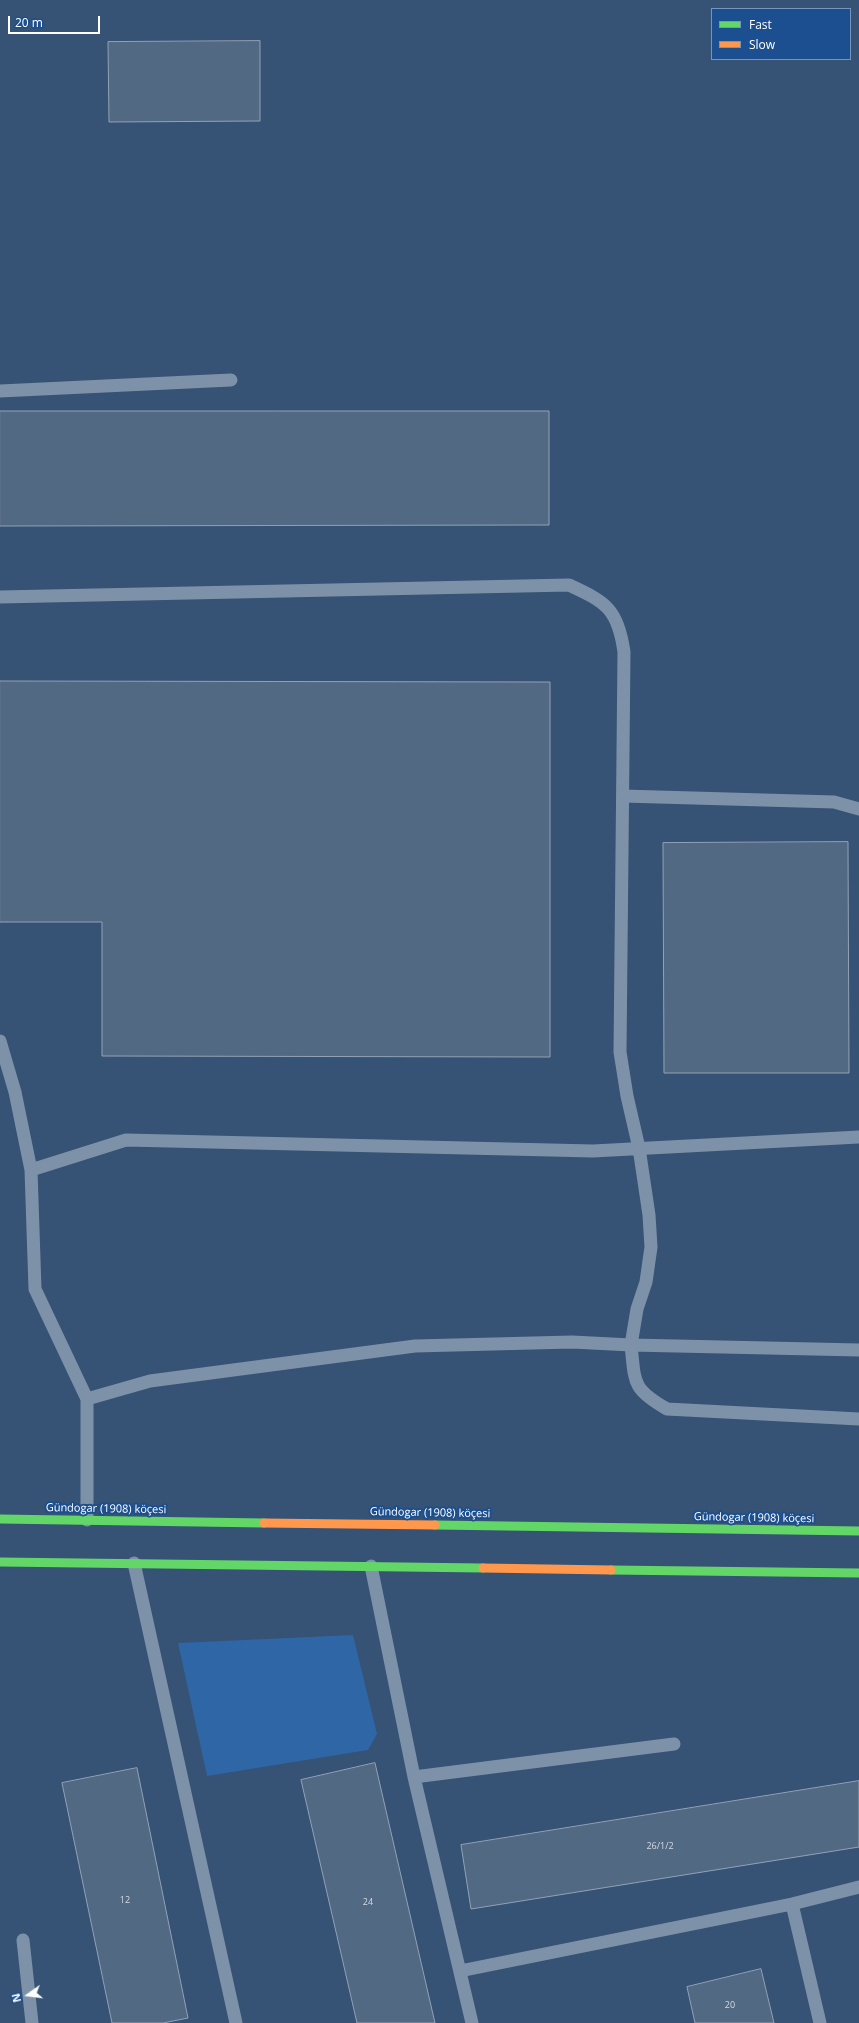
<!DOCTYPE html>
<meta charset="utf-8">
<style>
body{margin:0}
#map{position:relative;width:859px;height:2023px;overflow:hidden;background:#365274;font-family:"Open Sans",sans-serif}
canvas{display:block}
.legend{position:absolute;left:711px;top:8px;width:140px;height:52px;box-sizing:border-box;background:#1b4f8f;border:1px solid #7695bc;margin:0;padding:5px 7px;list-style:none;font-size:12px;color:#fff}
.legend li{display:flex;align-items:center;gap:8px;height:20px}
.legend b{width:20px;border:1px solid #7695bc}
.north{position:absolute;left:8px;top:1975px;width:40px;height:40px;-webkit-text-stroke:3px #1b4f8f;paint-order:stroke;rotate:256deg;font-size:11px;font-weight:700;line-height:16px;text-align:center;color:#fff}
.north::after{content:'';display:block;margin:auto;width:14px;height:18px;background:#fff;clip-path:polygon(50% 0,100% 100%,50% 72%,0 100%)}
.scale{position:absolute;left:8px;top:16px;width:92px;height:18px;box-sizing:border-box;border:2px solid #fff;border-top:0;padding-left:5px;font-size:12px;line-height:14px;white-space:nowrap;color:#fff;-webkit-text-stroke:3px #1b4f8f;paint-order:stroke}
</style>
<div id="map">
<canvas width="859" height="2023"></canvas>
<ul class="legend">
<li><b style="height:5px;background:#63d668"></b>Fast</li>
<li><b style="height:5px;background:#ff974d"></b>Slow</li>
</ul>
<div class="north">N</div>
<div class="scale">20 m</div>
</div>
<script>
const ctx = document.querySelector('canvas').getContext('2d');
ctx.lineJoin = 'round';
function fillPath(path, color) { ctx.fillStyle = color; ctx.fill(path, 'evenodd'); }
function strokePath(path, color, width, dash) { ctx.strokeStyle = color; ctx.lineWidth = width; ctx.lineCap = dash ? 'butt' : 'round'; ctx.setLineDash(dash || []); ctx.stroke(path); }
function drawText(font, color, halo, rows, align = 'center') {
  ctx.font = font + ' "Open Sans",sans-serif'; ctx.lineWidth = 4; ctx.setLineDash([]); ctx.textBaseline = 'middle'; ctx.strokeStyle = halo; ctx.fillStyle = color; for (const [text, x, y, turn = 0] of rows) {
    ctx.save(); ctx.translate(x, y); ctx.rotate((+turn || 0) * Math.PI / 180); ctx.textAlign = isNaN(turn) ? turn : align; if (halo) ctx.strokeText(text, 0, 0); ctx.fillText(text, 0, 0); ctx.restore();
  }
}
const green = new Path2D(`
 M353 1635 377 1734 368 1750 207 1776 178 1643Z`);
const building = new Path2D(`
 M260 41V121L109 122 108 42Z
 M0 411H549V525L0 526Z
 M0 681 550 682V1057L102 1056V922H0Z
 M848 842 849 1073H664L663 843Z
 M375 1763 435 2023H357L301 1780Z
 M137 1768 188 2018 163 2023H112L62 1783Z
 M859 1781V1847L471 1909 461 1845Z
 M761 1969 774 2023H695L687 1987Z`);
const lane = new Path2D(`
 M0 391 231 380
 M0 597 569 585C606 602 618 609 624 652L620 1052 627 1096 639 1148 649 1215 651 1247 646 1282 637 1309 631 1345 859 1350
 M623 796 834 802 859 809
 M0 1041 15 1092 31 1170 35 1289 87 1399V1520
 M31 1170 126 1140 593 1151 859 1137
 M87 1399 150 1381 415 1346 572 1342 631 1345C635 1383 632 1389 667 1409L859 1419
 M134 1563 236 2023
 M371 1566 414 1777 472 2023
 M414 1777 674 1744
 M792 1904 859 1887
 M23 1940 32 2023
 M460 1971 792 1904 820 2023`);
const fast = new Path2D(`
 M0 1519 264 1523
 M435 1525 859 1531
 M0 1562 483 1568
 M611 1570 859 1573`);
const slow = new Path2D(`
 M264 1523 435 1525
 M483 1568 611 1570`);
const numberNames = [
 ["26/1/2",660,1846],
 ["12",125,1900],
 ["24",368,1902],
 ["20",730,2005]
];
const streetNames = [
 ["Gündogar (1908) köçesi",106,1509,1],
 ["Gündogar (1908) köçesi",430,1513,1],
 ["Gündogar (1908) köçesi",754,1518,1]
];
fillPath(green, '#2f66a5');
fillPath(building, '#526984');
strokePath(building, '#92a2b6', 1);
strokePath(lane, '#7d92a8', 13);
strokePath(fast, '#63d668', 9);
strokePath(slow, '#ff974d', 9);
drawText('9px', '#d4dae0', null, numberNames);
drawText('11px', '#fff', '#1b4f8f', streetNames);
</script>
